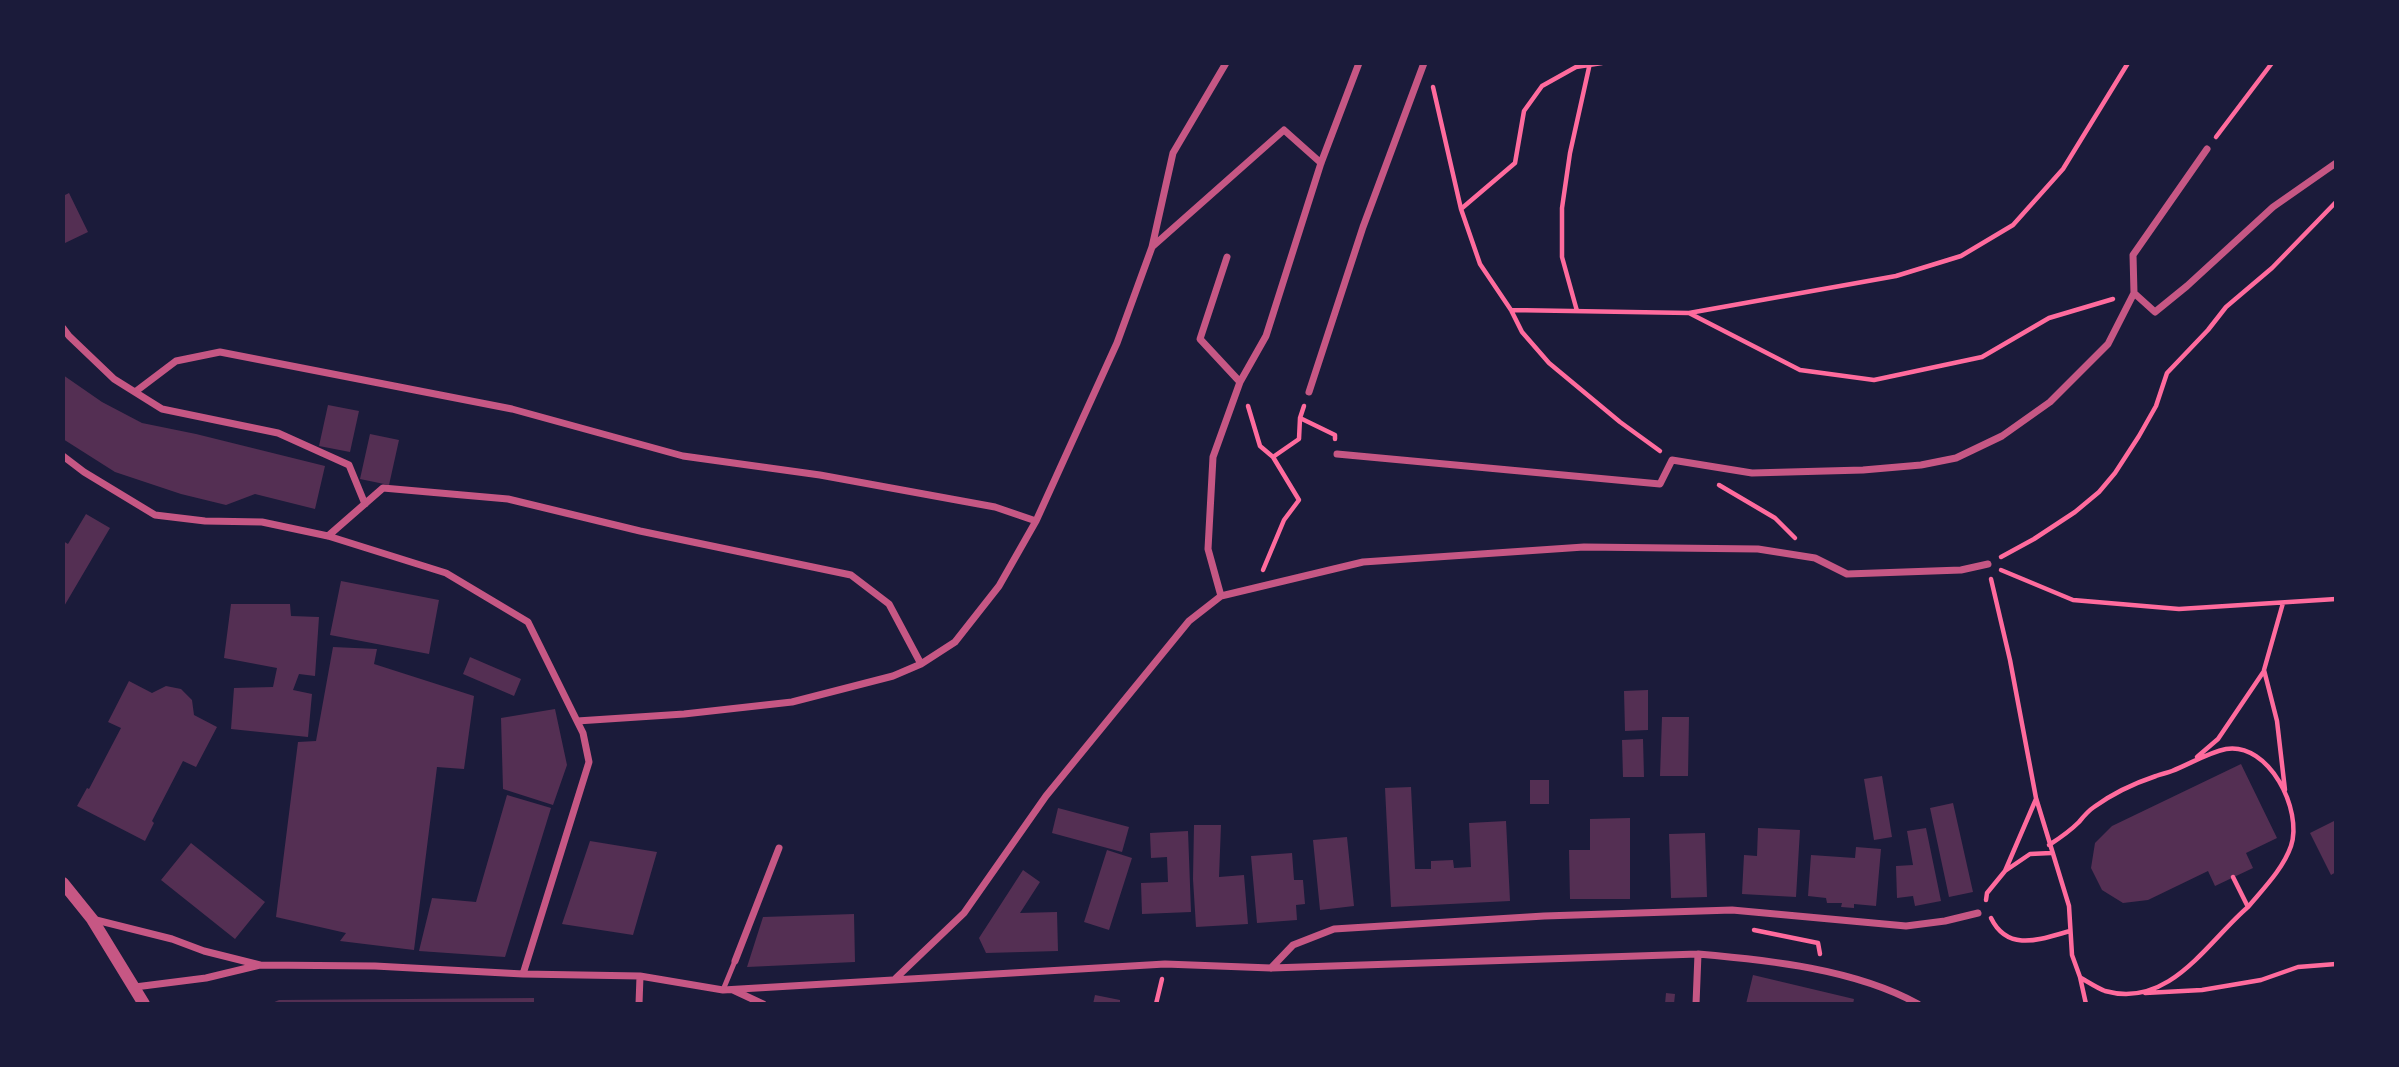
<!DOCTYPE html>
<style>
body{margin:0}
#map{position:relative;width:2399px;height:1067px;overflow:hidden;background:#1b1b3a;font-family:Roboto,sans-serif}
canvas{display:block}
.frame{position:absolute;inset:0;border:65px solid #1b1b3a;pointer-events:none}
</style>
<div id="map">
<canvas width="2399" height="1067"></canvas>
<div class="frame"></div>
</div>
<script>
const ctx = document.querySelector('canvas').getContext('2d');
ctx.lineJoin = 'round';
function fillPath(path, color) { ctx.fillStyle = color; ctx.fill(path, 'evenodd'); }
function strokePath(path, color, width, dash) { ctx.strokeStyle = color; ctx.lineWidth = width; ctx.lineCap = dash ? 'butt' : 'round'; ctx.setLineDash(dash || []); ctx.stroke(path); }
const building = new Path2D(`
 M69 193 88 232 65 243 63 196Z
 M63 375 102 402 142 423 196 434 325 466 315 509 255 494 226 505 181 494 115 472 63 439Z
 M328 405 359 411 350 452 319 446Z
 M370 434 399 440 389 485 360 479Z
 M86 514 110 528 63 608V541L68 544Z
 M341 581 439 600 429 654 330 635Z
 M231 604H290L291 616 319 617 315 676 299 674 293 690 312 694 308 737 231 729 234 688 273 687 277 668 224 658Z
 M333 647 377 649 374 664 474 696 464 769 437 767 414 950 340 941 346 933 276 917 298 742 316 741Z
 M470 657 521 679 514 696 463 674Z
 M129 681 152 693 166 686 181 689 192 700 194 715 217 727 196 767 183 761 152 821 154 823 145 841 77 806 87 788 89 789 121 728 108 722Z
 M1648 690V730L1625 731 1624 691Z
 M555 709 567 765 553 805 503 789 501 718Z
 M1662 717H1689L1688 776H1660Z
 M1643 739 1644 777H1623L1622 740Z
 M2241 764 2277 838 2246 853 2253 868 2215 886 2208 871 2148 900 2123 903 2102 890 2091 868 2095 843 2112 826Z
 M1882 776 1892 837 1874 840 1864 779Z
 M1530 780H1549V804H1530Z
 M1411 787 1415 869H1431V861L1453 860 1454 868 1471 867 1469 823 1506 821 1510 901 1391 907 1385 788Z
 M507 795 551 808 505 957 419 951 432 898 476 902Z
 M1953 803 1973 892 1949 897 1930 808Z
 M1058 808 1129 827 1122 852 1052 833Z
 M1630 818V899H1570L1569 850H1590V819Z
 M2336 820V872L2331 875 2310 833Z
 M1194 825H1221L1219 877 1244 875 1248 924 1196 927 1193 879Z
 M1758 828 1800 830 1796 897 1742 894 1744 855 1757 856Z
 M1926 828 1941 901 1915 906 1913 896 1897 898 1896 866 1913 865 1907 831Z
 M1188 831 1191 912 1142 914 1141 883 1168 882 1167 857 1151 858 1150 833Z
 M1705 833 1707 897 1671 898 1669 834Z
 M1347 837 1354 906 1320 910 1313 840Z
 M590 841 657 852 633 935 562 924Z
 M191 843 265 902 235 939 161 880Z
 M1856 847 1881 849 1876 906 1854 904V908L1841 907 1842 903H1827L1826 898 1808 896 1811 855 1855 858Z
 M1107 850 1132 858 1109 930 1084 922Z
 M1292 853 1294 880H1303L1305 904 1296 905 1297 920 1257 923 1251 856Z
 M1023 870 1040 882 1020 913 1057 912 1058 951 986 953 979 938Z
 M854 914 855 962 747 967 763 917Z
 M1753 975 1854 999 1853 1004H1746Z
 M1666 993 1675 994 1674 1004H1665Z
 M1095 995 1120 1000V1004H1093Z
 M534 998V1004H270L279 1000Z`);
const path = new Path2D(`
 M1433 87 1461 209 1480 264 1511 310 1522 332 1549 363 1620 422 1660 451
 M2216 137 2272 63
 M1461 209 1515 163 1524 111 1542 86 1576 67 1602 63
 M1511 310 1689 313 1896 276 1961 256 2013 225 2063 169 2128 63
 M1577 311 1562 257V208L1570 153 1590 63
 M1689 313 1800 370 1874 380 1982 357 2049 318 2113 299
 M1248 406 1260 446 1273 457
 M1300 418 1335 435V439
 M1719 485 1775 518 1795 538
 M2001 557 2034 539 2075 512 2099 492 2115 473 2139 436 2156 406 2167 373 2208 330 2226 307 2272 268 2336 202
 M1263 570 1284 520 1299 500 1273 457 1299 439 1300 418 1304 406
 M2001 570 2073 600 2179 609 2336 599
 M1991 579 2010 660 2036 798 2069 906 2072 955 2080 977 2086 1004
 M2283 603 2264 670 2277 721 2285 790
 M2197 757 2218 739 2264 671
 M2036 799 2005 871 2030 854 2051 853
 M2049 845C2060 838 2070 831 2079 822 2083 817 2088 811 2094 807 2112 794 2135 783 2156 776 2161 774 2167 773 2172 771 2190 764 2207 753 2226 749 2269 742 2303 810 2291 846 2283 869 2263 889 2248 907
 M1986 900 1987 893 2005 871
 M1991 918C2008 953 2041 939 2070 931
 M1754 930 1818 943 1820 954
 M2081 978C2088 982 2097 988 2105 991 2170 1009 2207 942 2248 907L2233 877
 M2145 993 2202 990 2261 980 2298 967 2336 964
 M1156 1004 1162 979`);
const service = new Path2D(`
 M723 990 735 961`);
const minor = new Path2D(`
 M1152 247 1284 130 1321 163
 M1227 257 1200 339 1240 382
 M2134 293 2155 312 2187 286 2273 207 2336 163
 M63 328 69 336 114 379 162 409 278 433 349 465 365 504
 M135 392 176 361 220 352 512 409 683 456 820 475 995 507 1036 521
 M1309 392 1363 227 1424 63
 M1337 454 1660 484 1672 460 1752 473 1863 470 1921 465 1956 458 2002 436 2050 402 2108 344 2134 293 2133 255 2207 149
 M63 456 84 472 155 515 205 521 262 522 328 536 446 573 528 622 577 721
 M328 536 383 488 508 499 640 531 851 575 889 604 921 664
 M1221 596 1208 549 1213 457 1240 382 1266 336 1321 163 1359 63
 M92 919 172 939 204 951 260 965
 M735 961 779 848
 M1271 968 1293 945 1334 929 1544 916 1732 910 1906 926 1945 921 1978 913
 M523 974 589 762 583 733 577 721 684 714 792 702 893 676 921 664 955 642 999 586 1036 521 1117 343 1152 247 1173 153 1226 63
 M896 978 964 913 1046 796 1189 621 1221 596 1363 562 1584 547 1758 549 1815 558 1847 574 1961 570 1988 564
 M135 987 206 978 260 965 375 966 523 974 640 976 723 990 1165 964 1271 968 1698 954C1768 960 1855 969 1918 1004
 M733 990 763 1004
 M639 1004 640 976
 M1696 1004 1698 954`);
const tertiary = new Path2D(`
 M63 883 92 919 144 1004`);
fillPath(building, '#542f53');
strokePath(path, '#ff6b9d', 4.5);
strokePath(service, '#c65784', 5);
strokePath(minor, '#c65784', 7);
strokePath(tertiary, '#c65784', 12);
</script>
